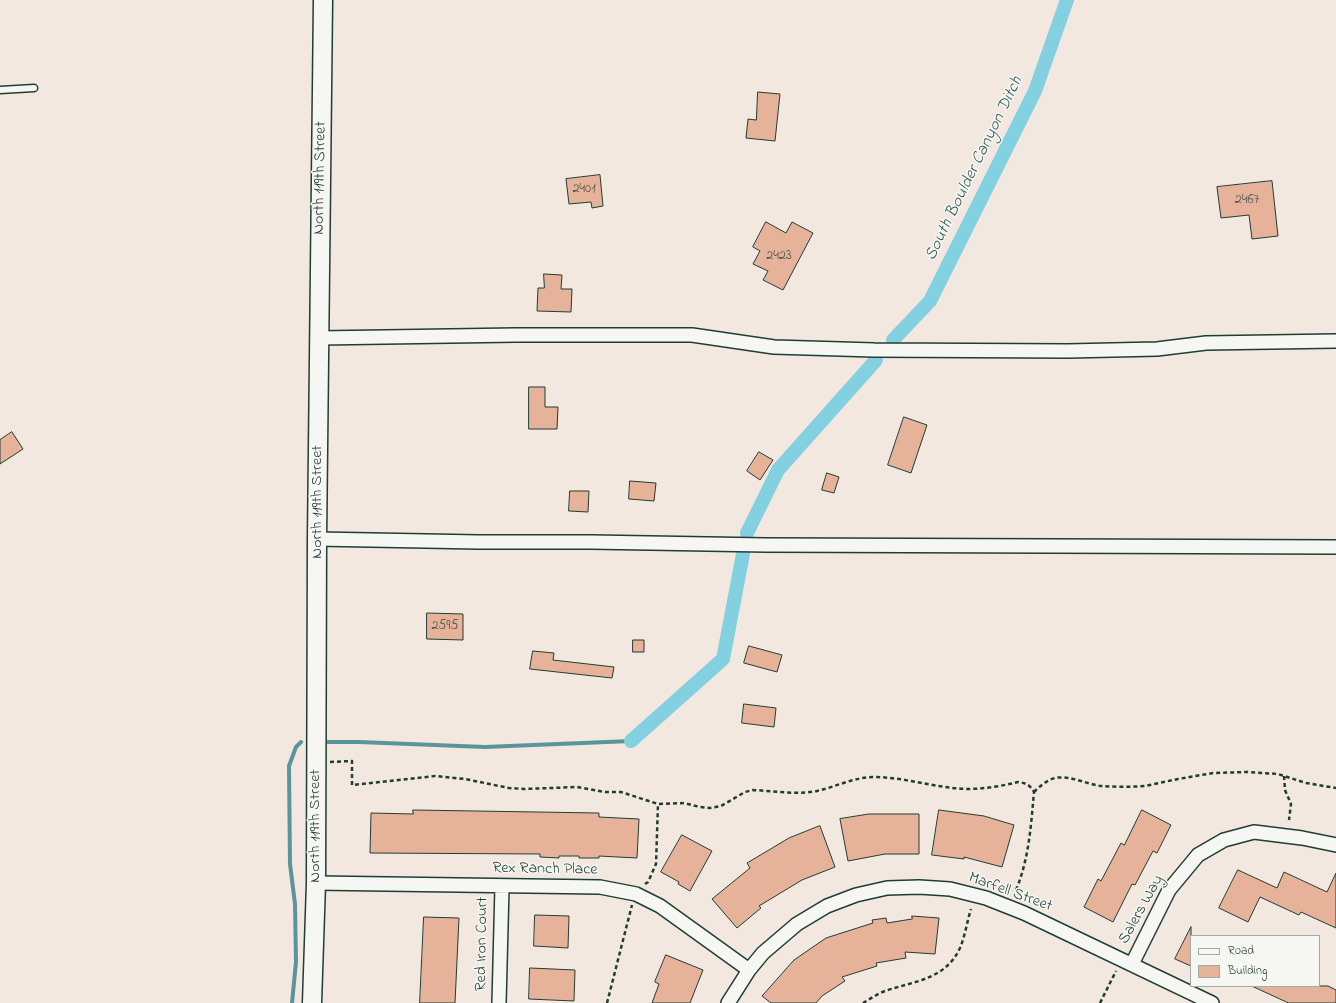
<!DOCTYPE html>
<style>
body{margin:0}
#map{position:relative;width:1336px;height:1003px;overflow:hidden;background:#f3e8e0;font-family:"Indie Flower",sans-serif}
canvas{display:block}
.legend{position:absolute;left:1190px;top:935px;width:130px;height:52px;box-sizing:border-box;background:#f6f6f2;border:1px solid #a0aca6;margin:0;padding:5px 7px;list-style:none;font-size:12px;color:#1f3d34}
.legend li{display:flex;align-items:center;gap:8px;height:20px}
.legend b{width:20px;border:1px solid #a0aca6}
</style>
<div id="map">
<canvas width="1336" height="1003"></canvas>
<ul class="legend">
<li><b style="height:5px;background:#f6f6f2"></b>Road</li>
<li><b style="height:11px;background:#e6b299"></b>Building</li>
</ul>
</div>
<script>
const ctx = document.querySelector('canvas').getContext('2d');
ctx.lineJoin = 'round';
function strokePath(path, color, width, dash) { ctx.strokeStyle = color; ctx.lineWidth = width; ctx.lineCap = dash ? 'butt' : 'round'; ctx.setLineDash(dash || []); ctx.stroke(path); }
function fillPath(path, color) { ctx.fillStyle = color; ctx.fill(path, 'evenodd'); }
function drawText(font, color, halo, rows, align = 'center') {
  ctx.font = font + ' "Indie Flower",sans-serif'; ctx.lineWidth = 3; ctx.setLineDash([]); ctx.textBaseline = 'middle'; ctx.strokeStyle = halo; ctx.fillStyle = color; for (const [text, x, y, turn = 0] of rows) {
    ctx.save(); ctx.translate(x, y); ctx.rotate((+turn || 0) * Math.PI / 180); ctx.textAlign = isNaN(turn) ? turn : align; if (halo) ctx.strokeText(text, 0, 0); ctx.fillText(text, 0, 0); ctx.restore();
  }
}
const stream = new Path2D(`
 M328 742H359L485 747 631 741
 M292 1003 296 962 295 904 290 864 289 766 296 747 301 742`);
const canal = new Path2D(`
 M893 340 930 301 1035 91 1067 0
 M747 533 778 470 876 360
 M631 741 723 659 743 554`);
const building = new Path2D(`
 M758 92 780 94 775 141 746 138 748 119 756 120Z
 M600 175 603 206 592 208 591 202 569 204 566 179Z
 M1272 181 1278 236 1252 239 1249 215 1221 218 1217 187Z
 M766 222 786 233 792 222 813 233 783 290 763 280 768 271 753 264 760 251 753 247Z
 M544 274 562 275 561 289H572L571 312 537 311 538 288H544Z
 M529 387H545V407H558L557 429H529Z
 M904 417 927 425 911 473 888 465Z
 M12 432 23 449 0 464V440Z
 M759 452 773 460 760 480 747 471Z
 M827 473 839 477 834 493 822 490Z
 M630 481 656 483 654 501 629 499Z
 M570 491H589L588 512 569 511Z
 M427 613 463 614V640L427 639Z
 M633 640H644V652H633Z
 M749 646 782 655 777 672 744 663Z
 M533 651 554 653 553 660 614 667 612 678 530 669Z
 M744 704 776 708 774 727 742 723Z
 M413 810 599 813V817L639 819 637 858 599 856V858H579V856H559V858L540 857V854L370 853 371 813 413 814Z
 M939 810 984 816 1014 825 1002 867 964 857V859L932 855Z
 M1142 810 1171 825 1157 853 1153 851 1135 885 1132 884 1113 922 1084 907 1098 879 1101 881 1121 843 1124 845Z
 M869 814H919V854H885L848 861 840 819Z
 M820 826 835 867 802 880 759 906 761 908 737 928 712 899 750 868 747 863 789 838Z
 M682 835 712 851 690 891 678 884 679 882 661 872Z
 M1238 870 1277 888 1284 872 1327 892 1336 873V928L1301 912 1299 915 1260 897 1248 922 1219 908Z
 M535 915 569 916 568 948 534 946Z
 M912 916 939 918 935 954 905 952 906 958 876 963 877 966 842 977 845 981 822 996 816 1003H771L762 996 794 960 826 938 873 923 872 920 886 918 887 923 912 919Z
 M424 917 459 918 455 1003H420Z
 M1191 927V966L1175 959Z
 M666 955 703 970 690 1003H652L659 984 655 982Z
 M530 968 575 970 574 1001 529 999Z
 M1252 986H1328L1336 990V1003H1289Z`);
const path = new Path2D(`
 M330 762 352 761V785L435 776 465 779 509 788 524 789 577 787 605 792H621L658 804 684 803 700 807 710 808 721 806 745 792 753 790C775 791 796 795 817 791 835 787 855 777 873 777 905 777 935 788 967 789 984 789 1002 786 1018 782 1026 783 1030 785 1034 792 1031 825 1029 859 1016 890
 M1284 776 1285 790 1291 804 1289 820
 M1034 792C1040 786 1047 780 1055 778 1070 775 1086 784 1101 786 1115 787 1130 787 1145 786L1178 779 1213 773 1248 772 1278 774 1306 783 1336 788
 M645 884 648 882 656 864 658 804
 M607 1003 632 905
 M863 1003C870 999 877 994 885 991 914 981 945 980 960 948 965 936 967 922 971 909
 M1100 1003 1116 971`);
const lane = new Path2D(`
 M0 90 34 88`);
const street = new Path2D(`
 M319 338 516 335H692L774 347 874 350 1068 351 1157 349 1206 343 1336 341
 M317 539 479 542H591L766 545 1336 547
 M316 883 600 887 636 894 660 906 749 970
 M1132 964 1169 890 1198 855 1224 840 1254 832 1302 838 1336 845
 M499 1003 502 887
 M728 1003 749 970 763 953 797 924 827 906 856 895 887 888 919 887 950 889 986 898 1024 913 1212 1003`);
const secondary = new Path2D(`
 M312 1003 316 883 317 539 323 0`);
const numberNames = [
 ["2401",584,190],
 ["2467",1247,201],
 ["2423",779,257],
 ["2595",445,627]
];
const streetNames = [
 ["North 119th Street",321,178,-89],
 ["North 119th Street",318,502,-90],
 ["North 119th Street",316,826,-90],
 ["Rex Ranch Place",545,870,1],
 ["Marfell Street",1010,893,20],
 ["Salers Way",1142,910,-61],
 ["Red Iron Court",483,944,-89]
];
const waterNames = [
 ["South Boulder Canyon Ditch",975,169,-64]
];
strokePath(stream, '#5a959b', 4);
strokePath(canal, '#82d0e0', 14);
fillPath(building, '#e6b299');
strokePath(building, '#1f3d34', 1);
strokePath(lane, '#1f3d34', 9);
strokePath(street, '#1f3d34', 16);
strokePath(secondary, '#1f3d34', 21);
strokePath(path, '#1f3d34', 2.5, [4, 3]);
strokePath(lane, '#f6f6f2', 6);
strokePath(street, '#f6f6f2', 13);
strokePath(secondary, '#f6f6f2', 18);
drawText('14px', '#515a4d', null, numberNames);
drawText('16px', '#1f3d34', '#f6f6f2', streetNames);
drawText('italic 17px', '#335a56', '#f6f6f2', waterNames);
</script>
